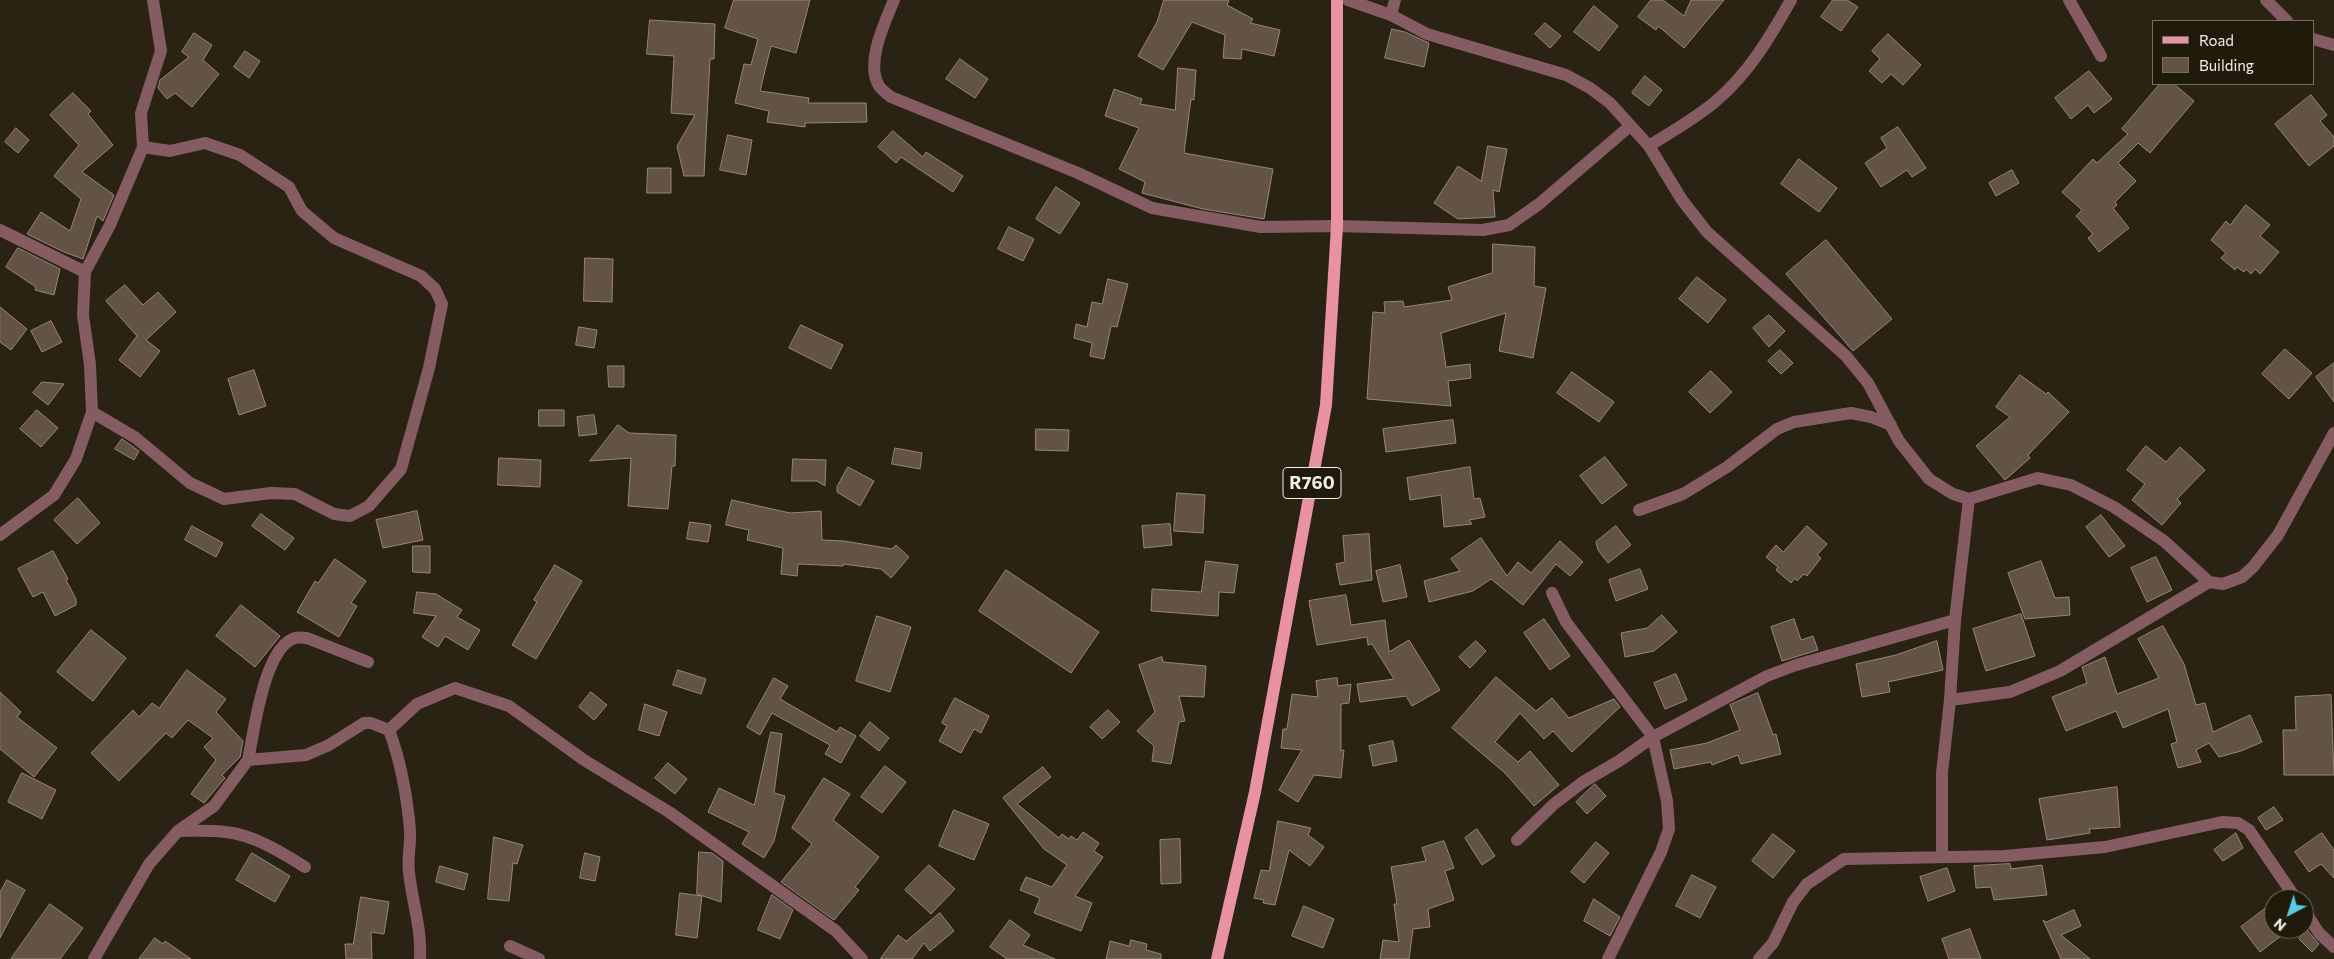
<!DOCTYPE html>
<style>
body{margin:0}
#map{position:relative;width:2334px;height:959px;overflow:hidden;background:#2a2313;font-family:Commissioner,sans-serif}
canvas{display:block}
.legend{position:absolute;left:2152px;top:20px;width:162px;height:65px;box-sizing:border-box;background:#201a0a;border:1px solid #746f61;margin:0;padding:6px 9px;list-style:none;font-size:15px;color:#f3efe4}
.legend li{display:flex;align-items:center;gap:10px;height:25px}
.legend b{width:25px;border:1px solid #746f61}
.north{position:absolute;left:2264px;top:889px;width:50px;height:50px;box-sizing:border-box;background:#201a0a;border:1px solid #746f61;border-radius:50%;rotate:220deg;font-size:14px;font-weight:700;line-height:20px;text-align:center;color:#f3efe4}
.north::after{content:'';display:block;margin:auto;width:18px;height:22px;background:#5ac8e6;clip-path:polygon(50% 0,100% 100%,50% 72%,0 100%)}
</style>
<div id="map">
<canvas width="2334" height="959"></canvas>
<ul class="legend">
<li><b style="height:6px;background:#e993a2"></b>Road</li>
<li><b style="height:14px;background:#635346"></b>Building</li>
</ul>
<div class="north">N</div>
</div>
<script>
const ctx = document.querySelector('canvas').getContext('2d');
ctx.lineJoin = 'round';
function fillPath(path, color) { ctx.fillStyle = color; ctx.fill(path, 'evenodd'); }
function strokePath(path, color, width, dash) { ctx.strokeStyle = color; ctx.lineWidth = width; ctx.lineCap = dash ? 'butt' : 'round'; ctx.setLineDash(dash || []); ctx.stroke(path); }
function drawText(font, color, halo, rows, align = 'center') {
  ctx.font = font + ' Commissioner,sans-serif'; ctx.lineWidth = 4.5; ctx.setLineDash([]); ctx.textBaseline = 'middle'; ctx.strokeStyle = halo; ctx.fillStyle = color; for (const [text, x, y, turn = 0] of rows) {
    ctx.save(); ctx.translate(x, y); ctx.rotate((+turn || 0) * Math.PI / 180); ctx.textAlign = isNaN(turn) ? turn : align; if (halo) ctx.strokeText(text, 0, 0); ctx.fillText(text, 0, 0); ctx.restore();
  }
}
const building = new Path2D(`
 M734 0H810L796 53 771 46 760 91 809 98 808 103H866L867 122 805 123V127L767 122 769 111 735 103 744 64 751 65 758 39 725 28Z
 M1164 0H1229L1227 5 1253 19 1250 23 1280 30 1274 56 1242 49 1241 59 1223 58 1225 35 1192 22 1163 70 1138 56 1157 22Z
 M1651 0H1663L1684 16 1691 0H1724L1684 48 1658 26 1656 30 1638 17Z
 M1833 0H1847L1858 7 1841 31 1821 17Z
 M1594 6 1618 26 1599 51 1574 32Z
 M650 20 715 24 714 59H710L704 176H684L677 146 695 115 671 113 674 56 647 54Z
 M1545 23 1561 36 1550 48 1535 34Z
 M1392 29 1405 32 1429 43 1424 67 1385 58Z
 M194 33 212 45 203 60 219 74 192 107 175 93 167 99 158 88 160 80 189 57 182 52Z
 M1888 34 1921 65 1903 85 1891 74 1882 83 1869 71 1880 59 1872 51Z
 M245 51 260 61 249 78 234 67Z
 M960 59 988 79 975 98 946 79Z
 M1178 68 1196 70 1194 100 1191 99 1184 153 1273 169 1264 219 1203 209 1142 193 1145 182 1119 169 1139 128 1105 116 1114 89 1142 99 1140 104 1175 110Z
 M2089 71 2112 99 2094 113 2088 105 2071 119 2055 98Z
 M1645 76 1662 90 1649 106 1632 93Z
 M2160 84H2174L2194 101 2150 153 2138 143 2118 163 2136 181 2115 202 2117 205 2113 208 2129 228 2099 252 2088 238 2093 234 2076 216 2082 210 2062 192 2093 159 2097 163 2128 134 2122 129Z
 M73 93 91 111 88 114 113 145 82 172 114 195 103 221 97 216 83 259 64 252 27 234 41 212 70 231 81 199 54 176 79 145 50 115Z
 M2311 95 2327 115 2320 121 2334 137V146L2309 166 2275 124Z
 M1898 127 1926 168 1912 177 1907 170 1881 187 1865 163 1887 148 1881 138Z
 M16 128 29 140 18 153 5 142Z
 M893 131 923 157 926 152 963 176 953 192 901 157 896 163 878 147Z
 M728 135 752 140 746 175 720 170Z
 M1488 146 1507 149 1499 192 1493 190 1495 217 1458 219 1434 203 1458 166 1481 181Z
 M1799 159 1837 188 1819 212 1781 184Z
 M648 168H671V193H647Z
 M2012 170 2019 183 1996 196 1989 183Z
 M1056 187 1080 203 1060 234 1036 219Z
 M2246 205 2270 225 2260 236 2279 252 2260 274 2255 269 2251 274 2246 269 2244 272 2237 267 2235 270 2221 258 2226 253 2211 240 2226 221 2230 225Z
 M1009 227 1034 239 1023 261 998 249Z
 M1826 240 1892 319 1853 351 1786 274Z
 M1493 244 1535 247 1534 286 1546 288 1533 358 1499 351 1506 313 1441 333 1446 367 1470 364 1471 378 1448 381 1451 406 1367 399 1373 312 1385 313 1384 302 1403 301 1404 307 1452 300 1448 287 1492 273Z
 M18 248 60 269 54 295 35 290 36 287 6 267Z
 M585 258 613 259 612 302 584 301Z
 M1697 277 1726 300 1708 323 1679 299Z
 M1108 279 1128 284 1117 327 1111 326 1104 359 1090 356 1092 343 1074 338 1076 324 1087 327 1092 302 1102 304Z
 M125 285 143 305 158 292 176 312 146 340 160 351 140 377 119 360 137 336 106 301Z
 M0 307 27 329 11 350 0 342Z
 M1769 315 1785 331 1769 347 1753 328Z
 M51 321 62 342 42 352 31 331Z
 M801 325 843 345 831 369 789 348Z
 M579 327 597 330 594 348 576 345Z
 M2285 349 2312 373 2289 399 2262 374Z
 M1780 350 1793 363 1781 374 1768 361Z
 M2334 363V402L2316 377Z
 M608 366H624V387H609Z
 M254 370 266 406 239 415 228 379Z
 M1711 371 1732 392 1710 413 1689 392Z
 M1572 372 1614 402 1599 422 1557 393Z
 M2020 375 2046 394 2048 392 2069 412 2028 455 2030 458 2005 480 1976 446 2010 417 1996 407Z
 M42 382 64 384 48 405 33 393Z
 M37 410 58 428 41 447 20 429Z
 M539 410H564V426H539Z
 M594 415 597 434 579 436 577 417Z
 M1453 420 1456 443 1386 452 1383 429Z
 M618 425 629 433 676 435 675 466H672L668 509 628 506 631 458 590 461Z
 M1036 429 1069 430 1068 451 1036 450Z
 M122 439 139 451 134 460 115 449Z
 M2146 446 2166 462 2180 447 2205 470 2177 499 2181 503 2162 525 2132 500 2145 484 2127 470Z
 M895 448 922 453 920 469 892 464Z
 M1605 457 1627 485 1602 504 1580 476Z
 M499 458 541 460 540 487 498 485Z
 M793 459 826 460 825 486 817 481H792Z
 M848 467 874 481 860 506 837 492V487Z
 M1470 467 1474 499 1480 498 1485 517 1469 520 1472 524 1444 527 1441 495 1410 500 1407 478Z
 M1177 493 1205 495 1203 533 1174 531Z
 M78 498 100 523 77 544 54 520Z
 M732 500 790 513 821 511 822 540 844 541 892 549 896 545 909 557 891 578 881 569 843 564V566L798 564 797 576 781 574 783 548 747 540 749 530 726 525Z
 M417 511 423 540 383 548 376 520Z
 M261 514 294 538 285 550 252 526Z
 M2101 515 2125 546 2109 557 2086 527Z
 M690 522 711 525 708 542 687 539Z
 M1170 524 1172 545 1144 548 1142 526Z
 M192 526 223 543 216 557 185 540Z
 M1616 526 1631 545 1608 563 1598 550 1596 542Z
 M1807 526 1827 544 1817 555 1821 558 1807 576 1804 574 1797 581 1795 578 1791 583 1776 570 1778 567 1766 557 1776 545 1783 552Z
 M1369 534 1372 580 1340 585 1336 564 1345 562 1343 536Z
 M1481 538 1507 576 1518 562 1531 573 1560 541 1583 562 1570 576 1556 564 1523 605 1491 579 1473 591 1429 602 1424 581 1460 571 1451 559Z
 M413 546H430V573L413 572Z
 M53 551 68 579 66 580 76 599V605L55 616 43 592 33 597 18 569Z
 M2156 557 2172 590 2147 602 2131 568Z
 M335 559 366 581 351 603 357 606 339 637 297 612 315 581 318 583Z
 M1206 561 1238 565 1234 593 1219 592 1218 616 1151 611 1152 589 1201 592Z
 M2041 561 2055 598 2069 597 2070 615 2025 619 2008 573Z
 M555 565 582 581 536 659 512 645 537 602 534 600Z
 M1400 565 1407 597 1383 602 1376 571Z
 M1640 569 1648 589 1616 601 1609 580Z
 M1006 570 1099 632 1071 673 979 611Z
 M417 592 436 594 462 610 457 617 480 630 468 650 445 636 438 647 422 637 436 616 414 613Z
 M1346 595 1351 625 1385 620 1389 652 1409 640 1440 690 1412 706 1406 696 1360 702 1357 684 1394 679 1372 644 1368 645 1367 637 1317 645 1309 601Z
 M241 605 280 636 255 667 216 636Z
 M2021 614 2035 656 1986 671 1973 629Z
 M1662 615 1677 632 1654 651 1625 657 1621 633 1647 628Z
 M877 616 911 627 890 692 856 681Z
 M1544 619 1570 656 1550 670 1524 633Z
 M1794 619 1801 640 1813 636 1818 650 1782 661 1771 627Z
 M2163 626 2184 664 2196 705 2205 703 2213 732 2250 715 2262 742 2241 751 2219 757 2209 743 2196 750 2201 762 2178 768 2171 744 2177 742 2168 709 2123 728 2116 711 2066 731 2052 697 2087 683 2082 667 2105 657 2117 694 2159 678 2138 639Z
 M91 630 126 658 93 701 57 672Z
 M1476 641 1486 651 1470 668 1459 657Z
 M1937 641 1943 670 1888 682 1890 692 1862 697 1856 664 1896 655Z
 M1162 657 1163 662 1206 666 1204 697 1179 696 1185 721 1179 722 1171 764 1152 761 1154 746 1137 731 1155 712 1139 665Z
 M187 670 226 699 216 712 243 741 240 757 222 775 225 778 204 803 191 794 216 760 204 747 213 738 188 720 172 738 166 733 119 781 91 753 133 710 139 717 152 703 159 708Z
 M678 670 706 679 701 694 673 685Z
 M1676 674 1687 700 1665 709 1654 683Z
 M1496 677 1536 711 1552 698 1569 718 1614 699 1620 707 1572 752 1553 731 1544 739 1520 713 1495 742 1518 762 1530 751 1559 785 1534 806 1505 773 1452 728Z
 M774 678 788 686 780 699 837 732 840 727 856 736 841 763 825 754 830 745 772 713 760 735 747 727Z
 M1337 678 1338 686 1351 684 1349 703 1341 704V751L1344 750 1341 778 1314 775 1298 802 1279 790 1302 750 1281 748 1283 729H1287L1292 694 1318 697 1316 681Z
 M0 692 21 712 17 717 57 748 34 777 0 749Z
 M591 692 607 705 594 720 579 707Z
 M1758 693 1773 735 1776 734 1781 754 1741 764 1738 755 1712 765 1711 762 1674 769 1670 750 1707 743 1740 730 1730 705Z
 M2331 695 2334 775H2284L2283 730H2296L2295 697Z
 M955 698 989 716 981 733 974 729 961 753 939 741 947 726 942 723Z
 M645 704 667 712 659 736 639 730Z
 M1108 710 1120 722 1102 739 1090 727Z
 M870 722 889 738 879 751 860 736Z
 M771 732 782 734 774 793 785 796 774 841 764 858 742 844 749 832 708 812 719 788 754 805Z
 M1393 741 1397 761 1373 766 1369 746Z
 M668 763 687 779 675 794 655 778Z
 M885 766 906 782 882 813 861 797Z
 M1043 767 1051 777 1017 804 1059 838 1062 834 1069 839 1071 836 1077 840 1083 832 1099 843 1094 851 1103 857 1075 896 1092 903 1081 931 1034 913 1040 898 1020 890 1026 877 1052 887 1067 865 1044 849 1003 798Z
 M22 773 56 790 42 819 8 802Z
 M824 778 850 794 833 820 879 857 855 887 859 890 834 920 781 882 812 844 792 828Z
 M1595 784 1606 796 1587 814 1576 802Z
 M2117 787 2120 827 2089 829 2090 833 2047 840 2039 799Z
 M2274 807 2283 820 2266 830 2258 818Z
 M954 810 989 824 974 860 939 846Z
 M1278 821 1311 828 1308 835 1324 847 1310 866 1289 850 1275 905 1263 903 1264 900 1254 898 1261 870 1269 871Z
 M1477 829 1495 856 1482 865 1465 838Z
 M2236 833 2243 848 2223 861 2214 850Z
 M2322 833 2334 850V878L2321 864 2309 872 2295 852Z
 M1773 834 1795 851 1773 878 1752 861Z
 M494 837 523 845 517 864 513 863 509 901 488 899Z
 M1180 839 1181 883 1161 884 1160 840Z
 M1444 841 1454 868 1445 871 1454 900 1428 909 1430 927 1413 929 1409 959H1380L1383 940 1399 942 1394 904H1397L1391 867 1426 861 1422 848Z
 M1596 842 1609 853 1584 883 1571 872Z
 M699 852 712 853 723 861 721 902 697 894Z
 M252 853 290 876 275 902 236 880Z
 M585 853 600 857 595 881 580 878Z
 M2010 864 2011 869 2042 865 2047 895 1994 900 1991 887 1976 888 1974 866Z
 M929 865 955 889 931 914 905 890Z
 M440 866 468 874 464 890 436 882Z
 M1947 868 1955 891 1928 901 1920 877Z
 M1692 875 1716 887 1700 918 1676 906Z
 M7 880 25 890 0 938V893Z
 M680 893 702 896 697 938 676 935Z
 M772 895 793 910 780 939 758 930Z
 M361 897 389 902 384 934 371 932 372 959H346L345 944H353Z
 M1594 899 1620 917 1610 936 1584 921Z
 M2274 902V929H2290L2260 952 2241 927Z
 M50 904 83 928 60 959H11Z
 M1304 906 1334 919 1323 948 1292 936Z
 M2074 910 2081 926 2061 935 2090 959H2061L2043 920 2046 922Z
 M940 913 954 931 930 951 924 943 912 959H880L898 935 906 941Z
 M1010 920 1030 935 1023 945 1055 959H1007L990 947Z
 M1970 929 1981 959H1949L1942 939Z
 M2307 930 2319 944 2312 952 2299 939Z
 M155 938 163 944 165 941 191 959H139Z
 M1131 940 1147 944 1146 950 1161 954V959H1106L1110 941 1129 946Z`);
const street = new Path2D(`
 M894 0C885 22 865 63 879 86 882 90 887 94 891 97L1078 173 1152 208 1261 227 1337 226 1483 230 1509 225 1539 204 1630 126
 M1348 0 1391 15 1427 34 1566 75 1590 88 1610 103 1649 146 1682 200 1707 232 1846 356 1868 383 1899 441 1929 479 1953 494 1969 499 2038 478 2071 485 2114 507 2164 541 2209 582 2223 584 2242 577 2253 567 2278 535 2334 433
 M2069 0 2101 56
 M2266 0 2287 21
 M1391 15 1395 0
 M2313 39 2334 45
 M1649 146C1671 132 1696 118 1716 101 1749 73 1770 37 1791 0
 M0 230 85 272
 M92 412 136 438 190 483 224 499 271 493 295 494 334 514 350 516 369 506 401 469 429 368 442 304 435 289 421 276 334 238 302 211 289 187 240 155 205 143 170 151 143 147
 M1639 510 1683 494 1727 467 1777 429 1794 422 1851 413 1871 417 1891 425
 M0 535 54 495 76 459 92 412 90 365 83 315 85 272 110 225 143 147 141 113 161 51 153 0
 M1552 593 1566 622 1653 737 1667 801 1669 829 1661 852 1608 959
 M1950 700 2010 692 2060 671 2209 582
 M389 730 417 704 455 688 509 706 584 760 669 812 836 931 862 959
 M248 760C254 732 264 647 295 638 298 637 303 638 307 638L368 662
 M178 831C194 831 210 830 226 832 254 835 281 852 305 867
 M1517 840 1554 804 1583 782 1619 761 1653 737 1767 676 1796 665 1955 620
 M1942 857V773L1950 700 1955 620 1969 499
 M2304 910 2319 933 2334 947
 M510 946 539 959
 M94 959 149 864 178 831 214 806 248 760 306 755 329 745 364 723H371L389 730C401 762 407 796 410 830 411 844 407 859 409 872 412 902 422 929 420 959
 M1759 959 1773 943 1793 902 1807 884 1844 859 2005 856 2105 847 2222 822 2238 823 2249 830 2296 899`);
const primary = new Path2D(`
 M1217 959 1255 792 1326 405 1337 226V0`);
const shields = [
 [1312,483,58]
];
const shieldNames = [
 ["R760",1312,483]
];
fillPath(building, '#635346');
strokePath(building, '#978678', 1);
strokePath(street, '#865c63', 12);
strokePath(primary, '#e993a2', 12);
for (const [x, y, w] of shields) { const box = new Path2D(); box.roundRect(x - w / 2, y - 15.5, w, 31, 4); ctx.fillStyle = '#201a0a'; ctx.fill(box); strokePath(box, '#f3efe4', 1); }
drawText('bold 18px', '#f3efe4', null, shieldNames);
</script>
